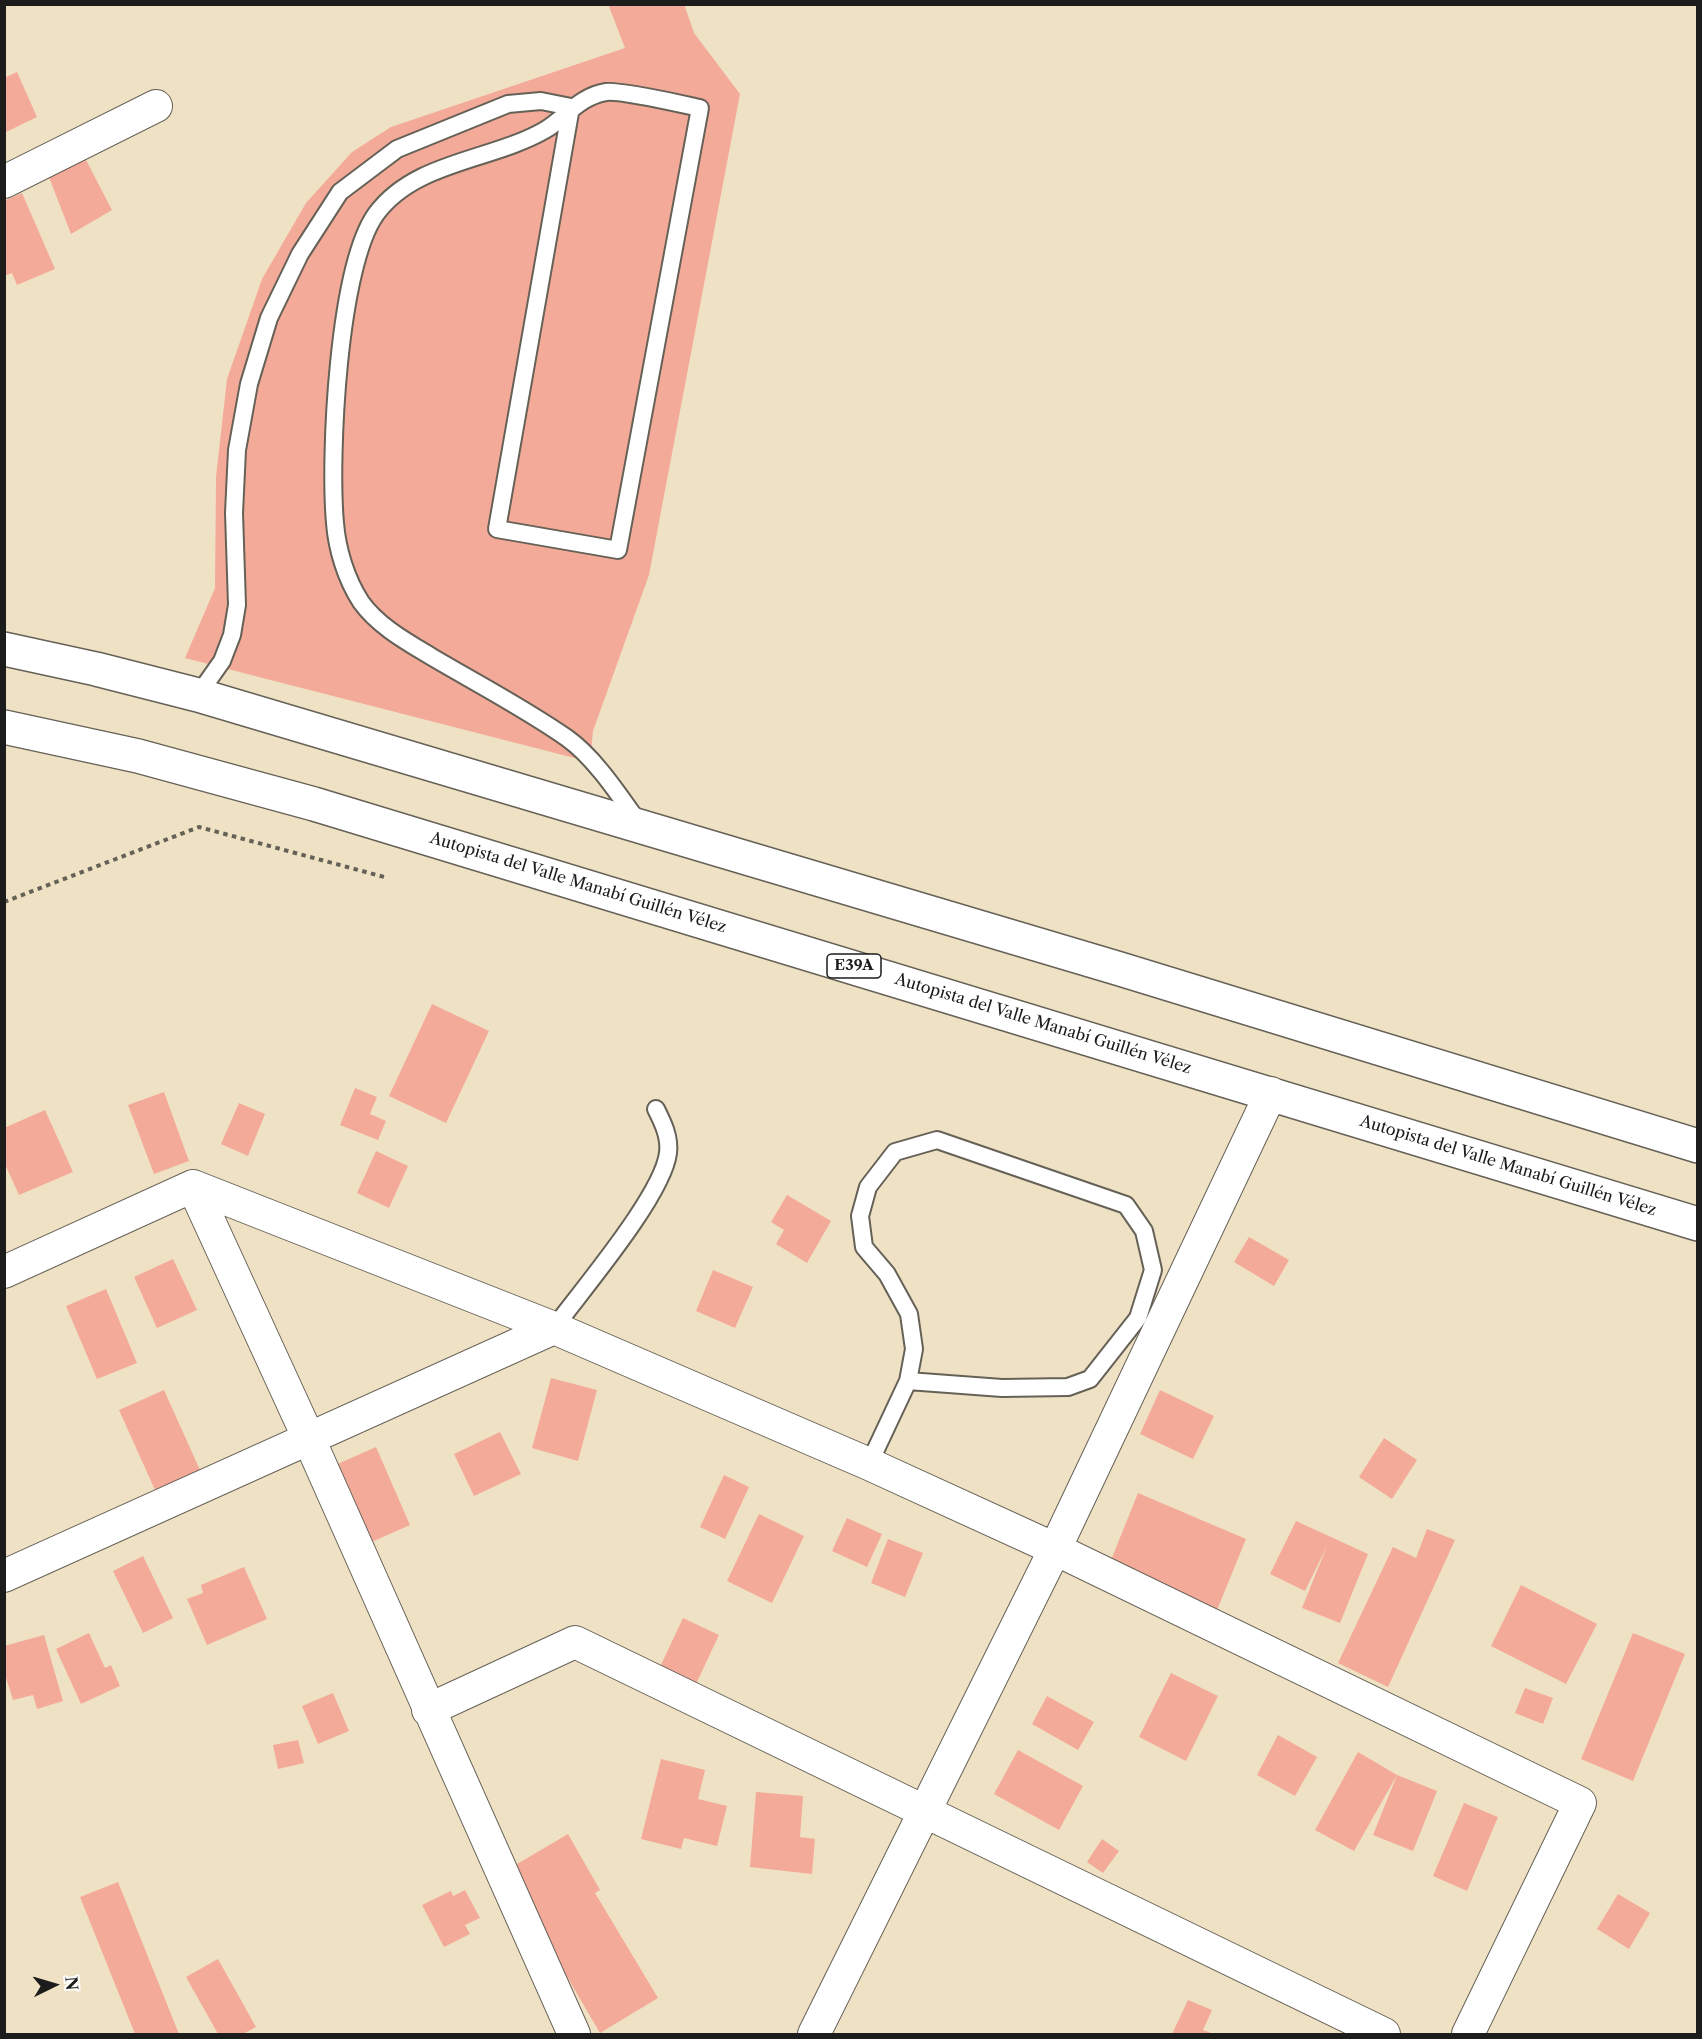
<!DOCTYPE html>
<meta charset="utf-8">
<style>
body{margin:0}
#map{position:relative;width:1702px;height:2039px;overflow:hidden;background:#efe2c4;font-family:"Libre Caslon Text",serif}
canvas{display:block}
.frame{position:absolute;inset:0;border:6px solid #1c1c1c;pointer-events:none}
.north{position:absolute;left:24px;top:1955px;width:60px;height:60px;-webkit-text-stroke:4px #fff;paint-order:stroke;rotate:85deg;font-size:16px;font-weight:700;line-height:24px;text-align:center;color:#1c1c1c}
.north::after{content:'';display:block;margin:auto;width:21px;height:27px;background:#1c1c1c;clip-path:polygon(50% 0,100% 100%,50% 72%,0 100%)}
</style>
<div id="map">
<canvas width="1702" height="2039"></canvas>
<div class="frame"></div>
<div class="north">N</div>
</div>
<script>
const ctx = document.querySelector('canvas').getContext('2d');
ctx.lineJoin = 'round';
function fillPath(path, color) { ctx.fillStyle = color; ctx.fill(path, 'evenodd'); }
function strokePath(path, color, width, dash) { ctx.strokeStyle = color; ctx.lineWidth = width; ctx.lineCap = dash ? 'butt' : 'round'; ctx.setLineDash(dash || []); ctx.stroke(path); }
function drawText(font, color, halo, rows, align = 'center') {
  ctx.font = font + ' "Libre Caslon Text",serif'; ctx.lineWidth = 4.5; ctx.setLineDash([]); ctx.textBaseline = 'middle'; ctx.strokeStyle = halo; ctx.fillStyle = color; for (const [text, x, y, turn = 0] of rows) {
    ctx.save(); ctx.translate(x, y); ctx.rotate((+turn || 0) * Math.PI / 180); ctx.textAlign = isNaN(turn) ? turn : align; if (halo) ctx.strokeText(text, 0, 0); ctx.fillText(text, 0, 0); ctx.restore();
  }
}
const building = new Path2D(`
 M608 4H684L694 33 740 94 649 575 593 731 590 762 185 658 215 588 216 477 227 379 262 279 306 203 352 152 391 127 625 48Z
 M17 72 37 117 4 133V78Z
 M86 160 112 210 71 234 45 167Z
 M22 193 55 269 17 285 12 273 4 276V201Z
 M432 1004 489 1031 446 1123 389 1096Z
 M355 1088 377 1097 370 1114 386 1121 378 1140 340 1125Z
 M164 1092 189 1161 154 1174 128 1105Z
 M239 1103 265 1114 248 1156 221 1144Z
 M45 1110 73 1172 19 1195 4 1162V1128Z
 M376 1151 408 1166 389 1208 357 1193Z
 M787 1195 831 1221 807 1263 776 1244 784 1230 771 1222Z
 M1249 1237 1289 1260 1274 1286 1234 1262Z
 M173 1259 197 1310 157 1328 134 1277Z
 M713 1270 753 1287 735 1328 696 1311Z
 M106 1289 137 1363 97 1379 66 1306Z
 M551 1378 597 1390 578 1461 532 1448Z
 M164 1390 200 1470 155 1490 119 1410Z
 M1160 1390 1214 1416 1193 1459 1140 1434Z
 M500 1432 521 1474 474 1496 454 1454Z
 M1384 1438 1417 1460 1392 1499 1359 1477Z
 M376 1447 410 1525 365 1545 331 1467Z
 M724 1475 749 1487 725 1539 700 1527Z
 M1138 1493 1246 1539 1217 1610 1109 1565Z
 M759 1514 804 1536 772 1603 727 1581Z
 M847 1518 882 1534 867 1567 832 1551Z
 M1296 1521 1368 1554 1340 1623 1302 1608 1327 1546 1305 1591 1270 1574Z
 M1427 1529 1455 1540 1388 1687 1338 1663 1393 1547 1416 1558Z
 M888 1539 923 1553 905 1597 871 1583Z
 M143 1556 173 1618 143 1633 113 1571Z
 M244 1567 267 1619 207 1645 187 1599 203 1593 201 1585Z
 M1521 1585 1597 1624 1566 1684 1491 1646Z
 M683 1618 719 1635 695 1686 659 1669Z
 M89 1633 105 1668 111 1665 120 1686 81 1704 56 1649Z
 M1633 1633 1685 1654 1633 1781 1581 1759Z
 M44 1635 63 1701 37 1709 33 1695 13 1700 4 1671V1646Z
 M1171 1673 1218 1696 1186 1761 1139 1737Z
 M1525 1688 1553 1698 1543 1724 1515 1713Z
 M333 1693 349 1731 318 1744 302 1706Z
 M1047 1696 1094 1722 1078 1750 1032 1724Z
 M1278 1735 1317 1757 1295 1796 1257 1775Z
 M298 1740 304 1763 278 1769 273 1745Z
 M1018 1750 1083 1786 1059 1830 994 1794Z
 M1358 1752 1397 1775 1437 1791 1413 1851 1373 1835 1397 1775 1354 1851 1315 1830Z
 M661 1759 705 1770 698 1799 727 1806 717 1846 684 1838 681 1849 641 1839Z
 M756 1792 803 1796 800 1837 815 1839 812 1874 750 1867Z
 M1464 1803 1498 1817 1467 1891 1433 1876Z
 M568 1834 600 1890 595 1893 658 1998 600 2033 505 1871Z
 M1102 1839 1119 1851 1103 1873 1087 1862Z
 M118 1882 179 2034H135L80 1897Z
 M465 1890 480 1918 465 1925 470 1934 444 1947 422 1905 451 1891 453 1896Z
 M1618 1894 1650 1913 1629 1949 1597 1929Z
 M218 1959 256 2027 243 2034H218L186 1977Z
 M1188 2000 1212 2010 1203 2030 1214 2034H1172Z`);
const path = new Path2D(`
 M4 902 199 827 388 878`);
const service = new Path2D(`
 M571 107 497 529 618 550 700 108C681 104 621 90 606 92 580 96 565 118 545 130 491 161 415 161 376 214 338 267 329 456 335 523 337 549 346 579 361 602 378 626 407 642 432 657 476 683 524 708 567 738 595 758 619 795 639 823
 M198 695 222 661 232 635 237 605 234 513 237 450 249 384 269 318 300 254 340 192 397 149 508 104 541 101 571 107
 M554 1328C582 1290 663 1195 668 1153 670 1137 663 1123 656 1109
 M869 1464 908 1381 914 1349 909 1314 887 1274 864 1247 860 1216 868 1187 895 1152 937 1140 1126 1205 1144 1231 1153 1270 1138 1318 1090 1379 1068 1387 1002 1388 908 1381`);
const minor = new Path2D(`
 M4 182 156 106
 M193 1186 309 1439 574 2034
 M4 1272 193 1186 554 1328 869 1464 1055 1549 1580 1803 1468 2034
 M4 1576 554 1328
 M428 1710 575 1642 1384 2034
 M814 2034 1055 1549 1271 1093`);
const primary = new Path2D(`
 M4 649 96 669 198 695 1120 969 1698 1146
 M4 727 138 756 314 804 1698 1224`);
const shields = [
 [854,966,54]
];
const shieldNames = [
 ["E39A",854,966]
];
const streetNames = [
 ["Autopista del Valle Manabí Guillén Vélez",578,883,17],
 ["Autopista del Valle Manabí Guillén Vélez",1043,1024,17],
 ["Autopista del Valle Manabí Guillén Vélez",1508,1166,17]
];
fillPath(building, '#f4aa99');
strokePath(service, '#666157', 20);
strokePath(minor, '#666157', 34);
strokePath(primary, '#666157', 36);
strokePath(path, '#666157', 4, [4.5, 4.5]);
strokePath(service, '#fff', 16);
strokePath(minor, '#fff', 32);
strokePath(primary, '#fff', 33);
for (const [x, y, w] of shields) { const box = new Path2D(); box.roundRect(x - w / 2, y - 12, w, 24, 4.5); ctx.fillStyle = '#fff'; ctx.fill(box); strokePath(box, '#1c1c1c', 1.5); }
drawText('bold 15px', '#1c1c1c', null, shieldNames);
drawText('16px', '#1c1c1c', '#fff', streetNames);
</script>
